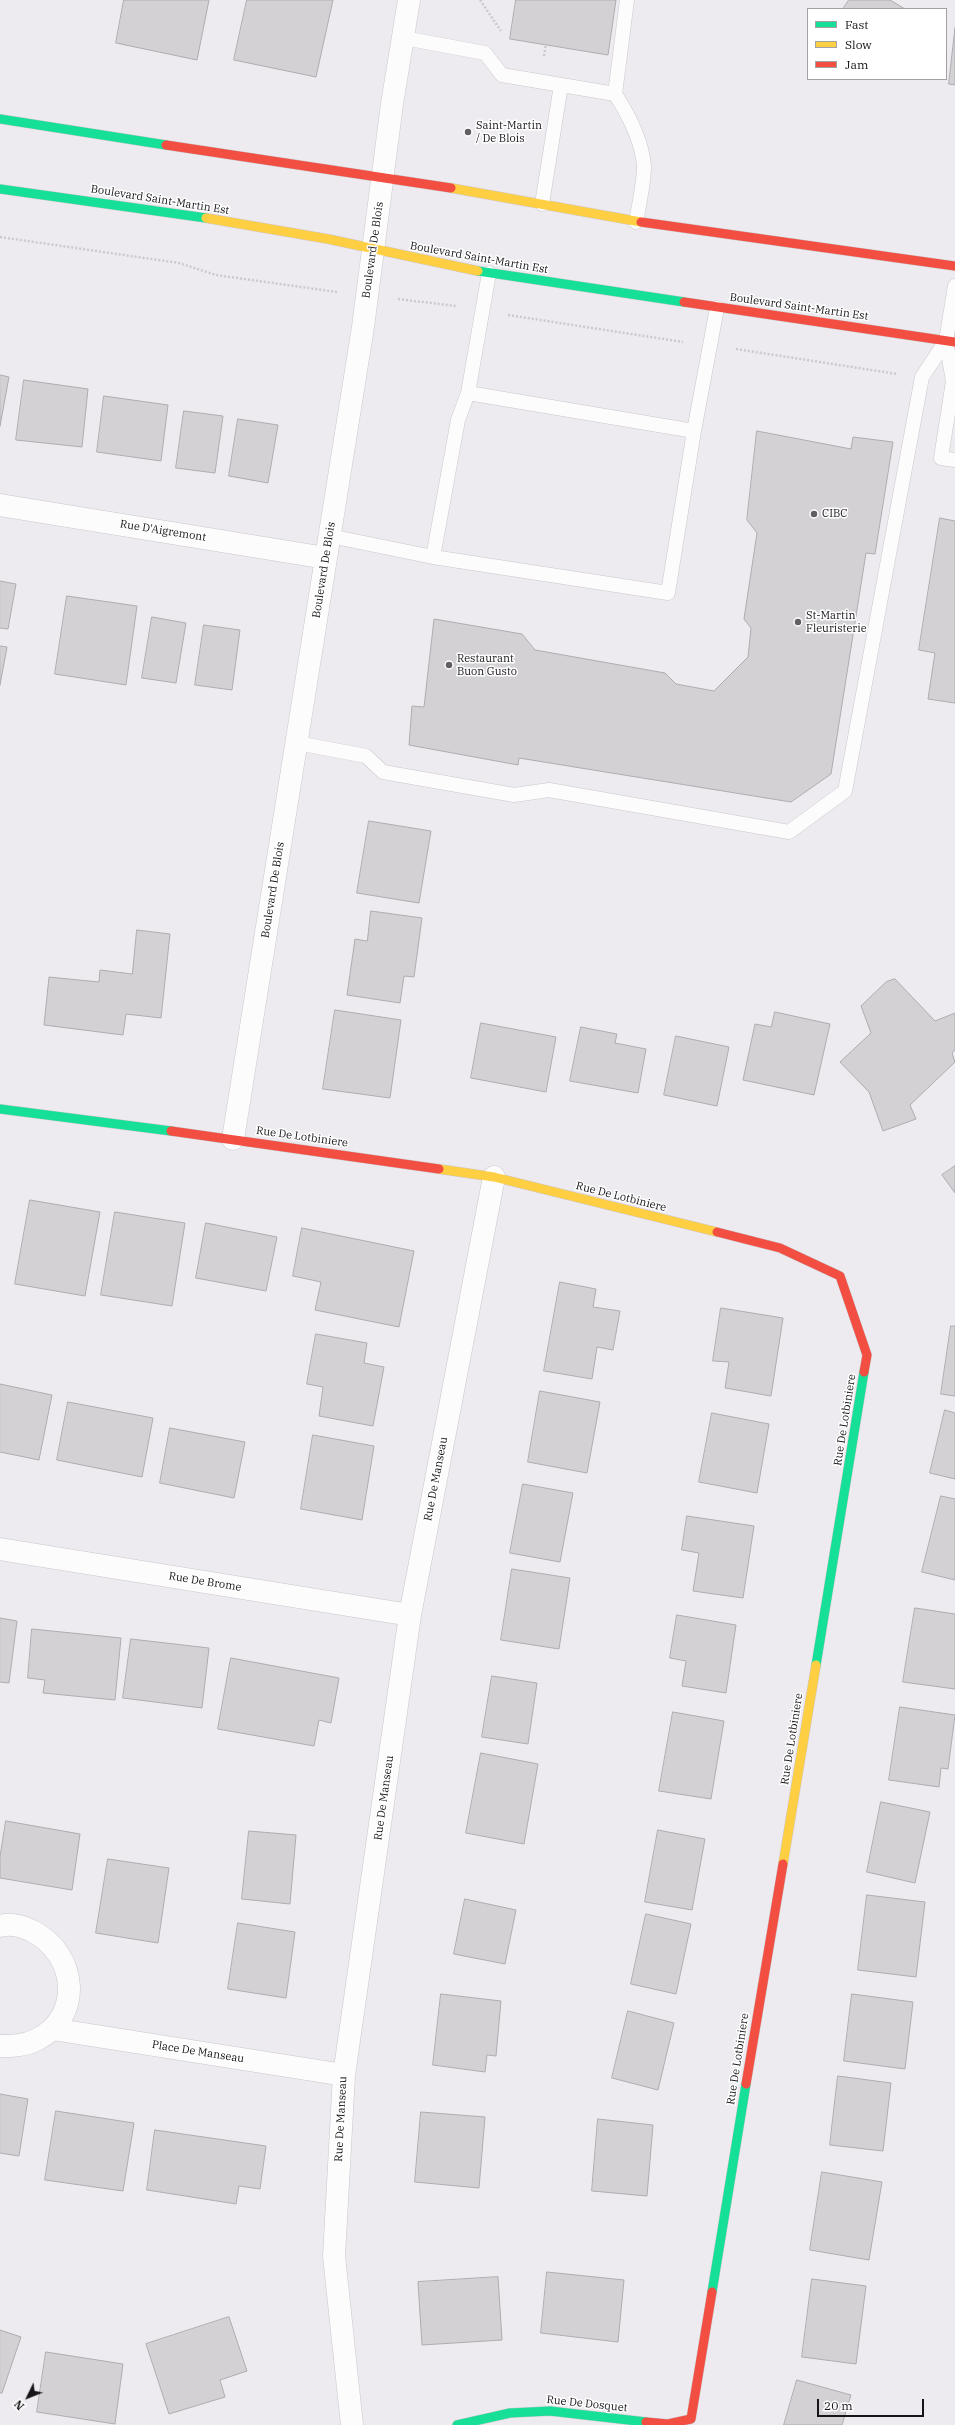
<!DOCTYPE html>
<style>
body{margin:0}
#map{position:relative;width:955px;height:2425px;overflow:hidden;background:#eeebf0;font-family:"IBM Plex Serif",serif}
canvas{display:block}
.legend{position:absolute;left:807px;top:8px;width:140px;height:72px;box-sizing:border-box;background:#fff;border:1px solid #a2a1a3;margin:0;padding:5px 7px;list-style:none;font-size:12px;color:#171418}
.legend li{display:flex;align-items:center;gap:8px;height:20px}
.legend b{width:20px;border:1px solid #a2a1a3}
.north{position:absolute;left:8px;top:2377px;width:40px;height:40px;-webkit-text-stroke:3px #fff;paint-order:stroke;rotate:227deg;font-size:11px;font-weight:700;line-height:16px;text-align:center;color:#171418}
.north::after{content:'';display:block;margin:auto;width:14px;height:18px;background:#171418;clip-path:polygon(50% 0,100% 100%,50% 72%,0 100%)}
.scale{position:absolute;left:817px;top:2399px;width:107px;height:18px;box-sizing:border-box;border:2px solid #171418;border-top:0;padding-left:5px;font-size:12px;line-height:14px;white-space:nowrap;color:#171418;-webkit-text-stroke:3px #fff;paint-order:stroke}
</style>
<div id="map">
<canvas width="955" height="2425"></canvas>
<ul class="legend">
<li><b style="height:5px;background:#16e098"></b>Fast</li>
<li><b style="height:5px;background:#ffcf43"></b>Slow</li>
<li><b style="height:5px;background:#f24e42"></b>Jam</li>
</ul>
<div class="north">N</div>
<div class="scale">20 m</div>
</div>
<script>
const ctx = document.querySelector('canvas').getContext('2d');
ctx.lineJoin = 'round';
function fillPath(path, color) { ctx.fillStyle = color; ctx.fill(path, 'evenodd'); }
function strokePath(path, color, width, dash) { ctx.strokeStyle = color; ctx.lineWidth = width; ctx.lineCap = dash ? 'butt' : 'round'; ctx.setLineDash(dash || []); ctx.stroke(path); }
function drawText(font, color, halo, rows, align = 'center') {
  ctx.font = font + ' "IBM Plex Serif",serif'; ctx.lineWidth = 3; ctx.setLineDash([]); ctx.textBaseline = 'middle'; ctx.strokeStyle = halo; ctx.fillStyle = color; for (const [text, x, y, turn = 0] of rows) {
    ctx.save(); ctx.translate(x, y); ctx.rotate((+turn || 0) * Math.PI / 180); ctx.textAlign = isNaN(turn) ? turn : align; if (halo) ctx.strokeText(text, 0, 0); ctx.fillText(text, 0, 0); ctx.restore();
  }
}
const building = new Path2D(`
 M124 0H209L197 60 116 43Z
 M247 0H333L316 77 234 60Z
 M516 0H616L608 55 510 39Z
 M849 0H890L905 9H843Z
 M955 28V85L949 84Z
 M0 375 9 377 0 426Z
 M24 380 88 389 82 447 16 440Z
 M104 396 168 405 161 461 97 452Z
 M184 411 223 416 215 473 176 468Z
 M238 419 278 425 268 483 229 476Z
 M757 431 851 449 853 437 893 442 875 554 866 553 831 774 791 802 519 758 518 765 409 745 412 706 424 707 434 619 522 634 535 650 665 673 676 684 714 691 748 657 751 628 744 619 757 533 747 520Z
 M940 518 955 521V703L928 699 935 653 919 650Z
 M0 581 16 584 8 629 0 628Z
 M67 596 137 606 126 685 55 674Z
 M152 617 186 623 176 683 142 678Z
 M204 625 240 630 232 690 195 685Z
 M0 646 7 647 0 685Z
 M369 821 431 831 419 903 357 893Z
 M371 911 422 918 414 977 404 976 400 1003 347 995 355 939 367 941Z
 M137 930 170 934 161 1018 126 1014 123 1035 44 1025 49 977 99 982 100 970 132 974Z
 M895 979 935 1021 955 1013V1050L952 1053 955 1062 910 1105 916 1119 883 1131 869 1092 840 1062 871 1033 861 1006 886 982Z
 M335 1010 401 1020 390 1098 323 1089Z
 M775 1012 830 1024 814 1095 743 1080 755 1024 771 1027Z
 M481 1023 556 1037 546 1092 471 1078Z
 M581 1027 617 1034 615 1043 646 1049 638 1093 570 1081Z
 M676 1036 729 1047 717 1106 664 1095Z
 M955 1166V1193L942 1175Z
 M30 1200 100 1212 85 1296 15 1284Z
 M115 1212 185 1223 172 1306 101 1295Z
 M206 1223 277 1237 266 1291 196 1278Z
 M302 1228 414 1251 399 1327 315 1310 321 1282 293 1276Z
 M560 1282 596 1289 593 1307 620 1311 613 1350 597 1347 592 1379 544 1371Z
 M721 1308 783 1318 771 1396 725 1388 729 1362 713 1361Z
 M951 1326H955V1396L941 1394Z
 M316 1334 367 1343 364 1363 384 1367 373 1426 319 1416 323 1387 307 1384Z
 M0 1384 52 1395 39 1460 0 1452Z
 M540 1391 600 1402 587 1473 528 1462Z
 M68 1402 153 1418 142 1477 57 1460Z
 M945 1410 955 1413V1479L930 1473Z
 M712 1413 769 1424 757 1493 699 1482Z
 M170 1428 245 1442 234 1498 160 1483Z
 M313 1435 374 1446 362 1520 301 1509Z
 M523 1484 573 1493 560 1562 510 1553Z
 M941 1496 955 1499V1580L922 1572Z
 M687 1516 754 1526 743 1598 693 1591 699 1553 682 1550Z
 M512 1569 570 1578 559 1649 501 1640Z
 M915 1608 955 1614V1689L903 1682Z
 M677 1615 736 1625 726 1693 682 1686 686 1661 670 1658Z
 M0 1618 17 1621 9 1683 0 1682Z
 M32 1629 121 1638 115 1700 43 1693 45 1680 28 1678Z
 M131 1639 209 1648 202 1708 123 1698Z
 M231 1658 339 1678 331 1723 319 1720 314 1746 218 1729Z
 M492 1676 537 1683 528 1744 482 1737Z
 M900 1707 955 1715 948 1769 941 1768 939 1787 889 1780Z
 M673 1712 724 1721 711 1799 659 1791Z
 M481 1753 538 1764 524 1844 466 1833Z
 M881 1802 930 1812 915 1883 867 1872Z
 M6 1821 80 1834 72 1890 0 1878V1857Z
 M658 1830 705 1839 692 1910 645 1902Z
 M249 1831 296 1835 290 1904 242 1899Z
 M108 1859 169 1868 158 1943 96 1933Z
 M867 1895 925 1902 916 1977 858 1970Z
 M465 1899 516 1910 505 1964 454 1954Z
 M646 1914 691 1924 676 1994 631 1984Z
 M238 1923 295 1932 286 1998 228 1989Z
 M441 1994 501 2001 496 2056 487 2055 485 2072 433 2065Z
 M852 1994 913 2002 905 2069 844 2061Z
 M628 2011 674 2023 658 2090 612 2078Z
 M838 2076 891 2083 883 2151 830 2145Z
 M0 2094 28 2099 19 2156 0 2153Z
 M56 2111 134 2123 123 2191 45 2180Z
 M421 2112 485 2117 479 2188 415 2182Z
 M598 2119 653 2125 647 2196 592 2191Z
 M155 2130 266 2146 260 2189 239 2186 236 2204 147 2190Z
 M822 2172 882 2182 869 2260 810 2250Z
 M547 2272 624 2280 618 2342 541 2333Z
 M498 2277 502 2340 422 2345 418 2282Z
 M812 2279 866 2286 856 2364 802 2357Z
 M229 2317 247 2371 220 2380 225 2397 169 2414 146 2344Z
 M0 2330 21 2337 2 2393H0Z
 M46 2352 123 2364 115 2424 37 2412Z
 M797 2380 851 2395 842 2425H784Z`);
const path = new Path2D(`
 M480 0 501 31
 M544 56 546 44
 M0 237 179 263 216 275 337 292
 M398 299 456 306
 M508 315 683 342
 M736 349 897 374`);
const lane = new Path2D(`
 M404 38 485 53 502 75 615 94C628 114 642 141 644 166 644 184 639 204 636 222
 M615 94 627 0
 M542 204 561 85
 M489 273 468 393 694 431 717 308
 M955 286 946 341 953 381 941 458 955 460
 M330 536 433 557 458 420 468 393
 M433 557 668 593 694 431
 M297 743 366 756 383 772 514 795 549 790 789 832 845 791 922 377 946 341`);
const street = new Path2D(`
 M0 505 326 558
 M233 1139 363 327 392 104 409 0
 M0 1549 410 1615
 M0 1926C10 1923 23 1926 32 1931 77 1953 84 2017 36 2040 24 2046 12 2046 0 2046
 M52 2029 344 2075
 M352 2425 334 2256 344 2075 410 1615 494 1177`);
const fast = new Path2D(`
 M0 119 166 145
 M0 189 206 218
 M478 271 684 302
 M0 1109 171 1131
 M816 1665 864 1372
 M712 2292 746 2084
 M457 2425 510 2413 550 2411 646 2422`);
const slow = new Path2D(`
 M451 188 641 222
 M206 218 328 239 478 271
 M439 1169 494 1177 717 1232
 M783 1864 816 1665`);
const jam = new Path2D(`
 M166 145 451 188
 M641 222 955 266
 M684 302 955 342
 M171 1131 439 1169
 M717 1232 780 1248 840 1276 867 1355 864 1372
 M746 2084 783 1864
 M646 2422 668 2424 691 2419 712 2292`);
const markers = [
 [468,132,4,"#625f64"],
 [814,514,4,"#625f64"],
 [798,622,4,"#625f64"],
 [449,665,4,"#625f64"]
];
const poiNames = [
 ["Saint-Martin",476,126],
 ["/ De Blois",476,139],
 ["CIBC",822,514],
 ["St-Martin",806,616],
 ["Fleuristerie",806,629],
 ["Restaurant",457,659],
 ["Buon Gusto",457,672]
];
const streetNames = [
 ["Boulevard Saint-Martin Est",160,200,9],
 ["Boulevard De Blois",373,250,-82],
 ["Boulevard Saint-Martin Est",479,258,10],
 ["Boulevard Saint-Martin Est",799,307,8],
 ["Rue D'Aigremont",163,531,9],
 ["Boulevard De Blois",324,570,-81],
 ["Boulevard De Blois",273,890,-81],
 ["Rue De Lotbiniere",302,1137,8],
 ["Rue De Lotbiniere",621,1197,14],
 ["Rue De Lotbiniere",845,1420,-81],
 ["Rue De Manseau",436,1479,-79],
 ["Rue De Brome",205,1582,9],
 ["Rue De Lotbiniere",792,1739,-81],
 ["Rue De Manseau",384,1798,-82],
 ["Place De Manseau",198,2052,9],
 ["Rue De Lotbiniere",738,2059,-81],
 ["Rue De Manseau",341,2119,-87],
 ["Rue De Dosquet",587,2404,6]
];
fillPath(building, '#d4d1d5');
strokePath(building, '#afacb0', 1);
strokePath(lane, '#cac7cb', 15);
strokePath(street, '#cac7cb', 23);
strokePath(fast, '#cac7cb', 10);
strokePath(slow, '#cac7cb', 10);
strokePath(jam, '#cac7cb', 10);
strokePath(path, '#cbc9cc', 2.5, [2, 2]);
strokePath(lane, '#fcfcfd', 14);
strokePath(street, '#fcfcfd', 22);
strokePath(fast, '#16e098', 9);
strokePath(slow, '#ffcf43', 9);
strokePath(jam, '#f24e42', 9);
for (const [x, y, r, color] of markers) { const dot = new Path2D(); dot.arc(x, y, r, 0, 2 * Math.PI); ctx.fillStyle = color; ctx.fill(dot); strokePath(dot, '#fff', 1.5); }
drawText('11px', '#171418', '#fff', poiNames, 'left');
drawText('11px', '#171418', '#fff', streetNames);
</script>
